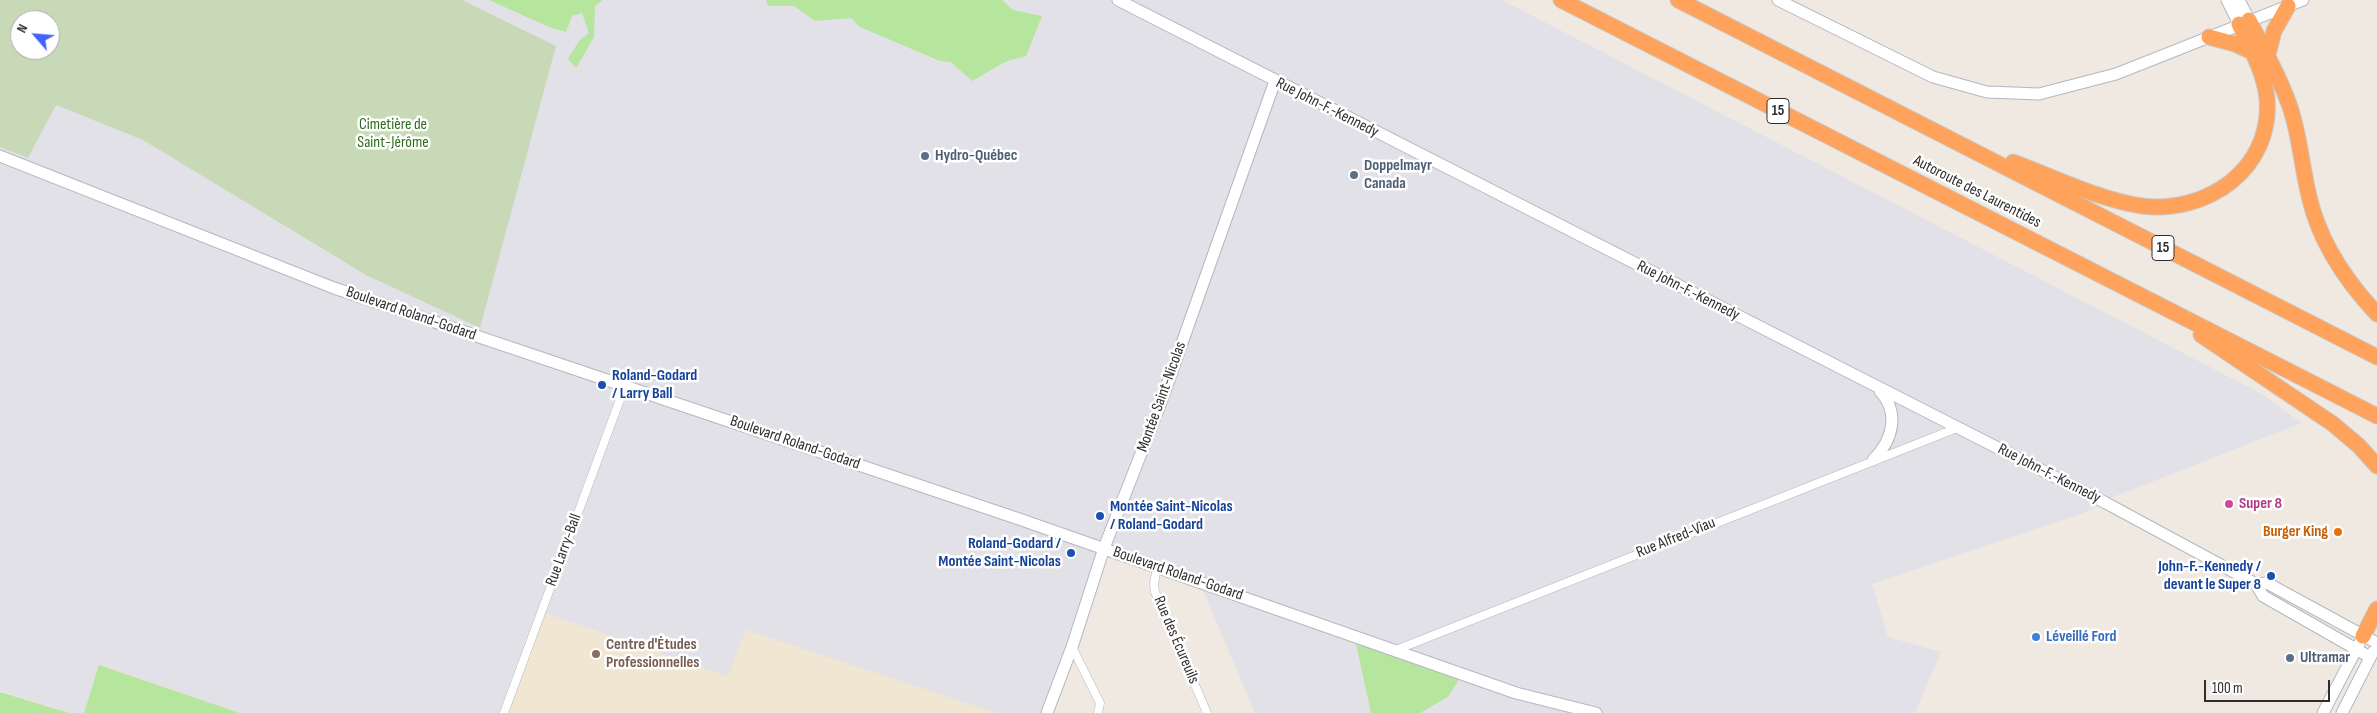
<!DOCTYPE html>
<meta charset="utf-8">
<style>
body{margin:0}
#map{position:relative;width:2377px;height:713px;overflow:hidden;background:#efe9e1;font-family:"Sofia Sans Condensed",sans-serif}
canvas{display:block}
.north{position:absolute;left:10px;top:10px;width:50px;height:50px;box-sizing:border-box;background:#fff;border:1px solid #ababab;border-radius:50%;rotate:297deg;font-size:14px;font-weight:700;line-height:20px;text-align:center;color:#2e2e2e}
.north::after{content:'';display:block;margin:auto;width:18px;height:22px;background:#4264fb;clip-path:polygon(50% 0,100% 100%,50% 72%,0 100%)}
.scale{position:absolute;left:2204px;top:680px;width:126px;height:22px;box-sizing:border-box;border:2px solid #2e2e2e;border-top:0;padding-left:6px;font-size:15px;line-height:18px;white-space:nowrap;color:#2e2e2e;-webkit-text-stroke:4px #fff;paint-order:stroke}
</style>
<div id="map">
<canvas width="2377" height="713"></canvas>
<div class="north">N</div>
<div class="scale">100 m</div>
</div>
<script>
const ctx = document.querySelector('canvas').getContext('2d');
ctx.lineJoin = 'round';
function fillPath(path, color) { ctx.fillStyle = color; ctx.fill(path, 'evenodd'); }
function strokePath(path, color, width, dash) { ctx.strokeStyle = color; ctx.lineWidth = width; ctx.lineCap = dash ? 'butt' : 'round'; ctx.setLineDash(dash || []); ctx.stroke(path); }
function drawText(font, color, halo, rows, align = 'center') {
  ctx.font = font + ' "Sofia Sans Condensed",sans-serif'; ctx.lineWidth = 5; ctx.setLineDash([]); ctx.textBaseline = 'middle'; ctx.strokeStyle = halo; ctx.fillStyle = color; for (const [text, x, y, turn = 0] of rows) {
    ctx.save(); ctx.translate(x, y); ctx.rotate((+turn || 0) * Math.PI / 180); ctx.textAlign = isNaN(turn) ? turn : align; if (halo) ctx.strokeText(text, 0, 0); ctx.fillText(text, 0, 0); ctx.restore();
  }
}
const industrial = new Path2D(`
 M0 0H1502L2262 394 2302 423 2113 497 2089 511 1872 584 1888 637 1941 652 1915 713H1255L1202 588 1104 549 1044 713H996L746 631 729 677 547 614 505 713H240L100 665 84 713H70L0 691ZM20 20H50V50H20Z`);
const education = new Path2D(`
 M546 614 728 677 746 630 996 713H505Z`);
const green = new Path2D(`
 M489 0H603L595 6 594 37 576 68 568 59 579 41 589 33 582 13 572 16 566 32 549 27Z
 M766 0H1002L1013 10 1042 16 1026 56 1007 61 972 81 951 62 940 61 860 27 851 18 815 21 794 6H768Z
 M1355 639 1461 676 1448 697 1420 713H1371Z
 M99 665 240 713H84Z
 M0 692 69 713H0Z`);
const cemetery = new Path2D(`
 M0 0H462L556 46 480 328 366 275 143 140 56 105 28 158 0 147ZM20 20H50V50H20Z`);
const street = new Path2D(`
 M1157 566 1154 584 1155 592 1207 713
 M1072 647 1100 703 1098 713
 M1396 650 1957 428
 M504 713 625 386`);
const secondary = new Path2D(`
 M1118 0 2106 503 2256 584 2267 583 2377 643
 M1778 0 1933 77 1987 92 2039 94 2116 74 2303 0
 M2227 0 2239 24
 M2239 0 2249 20
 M0 156 334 288 1019 519 1516 693 1596 713
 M1873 460C1893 440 1900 413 1880 391
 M2256 584 2263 596 2370 657
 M1047 713 1072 647 1104 548 1160 405 1275 81
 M2323 713 2359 644
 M2342 713 2373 652`);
const highway = new Path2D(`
 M1561 0 2377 416
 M1678 0 2377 357
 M2249 20C2264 50 2281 79 2291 110 2300 138 2302 168 2309 196 2319 241 2346 281 2377 314
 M2209 37 2235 44 2252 52
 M2268 55 2274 31 2288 6
 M2013 162C2053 177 2100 200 2142 206 2207 214 2273 169 2267 98 2264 72 2250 47 2239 24
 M2201 335 2333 424 2359 446 2377 466
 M2363 636 2377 609`);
const markers = [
 [925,156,5,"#5c6f8a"],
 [1354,175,5,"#5c6f8a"],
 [602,385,5,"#1a4fb4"],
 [2229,504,5,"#d1479c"],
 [1100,516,5,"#1a4fb4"],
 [2338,532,5,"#e8710a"],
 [1071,553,5,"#1a4fb4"],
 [2271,576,5,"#1a4fb4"],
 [2036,637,5,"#3f7fe0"],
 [596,654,5,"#8d6e63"],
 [2290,658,5,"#5c6f8a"]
];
const shields = [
 [1778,111,22],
 [2163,248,22]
];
const shieldNames = [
 ["15",1778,111],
 ["15",2163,248]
];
const streetNames = [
 ["Rue John-F.-Kennedy",1327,108,27],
 ["Autoroute des Laurentides",1977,192,27],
 ["Rue John-F.-Kennedy",1688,291,27],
 ["Boulevard Roland-Godard",411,314,19],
 ["Montée Saint-Nicolas",1162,397,-70],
 ["Boulevard Roland-Godard",795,443,19],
 ["Rue John-F.-Kennedy",2049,474,27],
 ["Rue Alfred-Viau",1676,538,-22],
 ["Rue Larry-Ball",564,550,-70],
 ["Boulevard Roland-Godard",1178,574,19],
 ["Rue des Écureuils",1176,640,67]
];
const parkNames = [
 ["Cimetière de",393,125],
 ["Saint-Jérôme",393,143]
];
const serviceNames = [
 ["Hydro-Québec",935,156],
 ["Doppelmayr",1364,166],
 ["Canada",1364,184],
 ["Ultramar",2300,658]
];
const transitNames = [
 ["Roland-Godard",612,376],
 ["/ Larry Ball",612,394],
 ["Montée Saint-Nicolas",1110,507],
 ["/ Roland-Godard",1110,525],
 ["Roland-Godard /",1061,544,"right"],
 ["Montée Saint-Nicolas",1061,562,"right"],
 ["John-F.-Kennedy /",2261,567,"right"],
 ["devant le Super 8",2261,585,"right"]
];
const hotelNames = [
 ["Super 8",2239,504]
];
const foodNames = [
 ["Burger King",2328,532]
];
const shopNames = [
 ["Léveillé Ford",2046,637]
];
const educationNames = [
 ["Centre d'Études",606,645],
 ["Professionnelles",606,663]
];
fillPath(industrial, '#e3e1e8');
fillPath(education, '#f0e6d1');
fillPath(green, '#b6e59e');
fillPath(cemetery, '#c8d9b8');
strokePath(street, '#b4b7c1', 9);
strokePath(secondary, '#b4b7c1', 13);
strokePath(highway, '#c9c9c9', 17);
strokePath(street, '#fff', 8);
strokePath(secondary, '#fff', 11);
strokePath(highway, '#ffa35c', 15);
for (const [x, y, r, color] of markers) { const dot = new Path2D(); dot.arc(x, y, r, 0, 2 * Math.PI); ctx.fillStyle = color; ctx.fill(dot); strokePath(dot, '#fff', 2); }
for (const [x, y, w] of shields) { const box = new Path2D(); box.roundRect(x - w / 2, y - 12.5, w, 25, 4); ctx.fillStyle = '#fff'; ctx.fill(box); strokePath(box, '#2e2e2e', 1); }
drawText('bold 15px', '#2e2e2e', null, shieldNames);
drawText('16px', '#2e2e2e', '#fff', streetNames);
drawText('16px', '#2c6e1b', '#fff', parkNames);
drawText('bold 16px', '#4e5e75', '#fff', serviceNames, 'left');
drawText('bold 16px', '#164399', '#fff', transitNames, 'left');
drawText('bold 16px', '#b23c85', '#fff', hotelNames, 'left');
drawText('bold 16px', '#c56008', '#fff', foodNames, 'right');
drawText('bold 16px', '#366cbe', '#fff', shopNames, 'left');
drawText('bold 16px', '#785e54', '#fff', educationNames, 'left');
</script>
